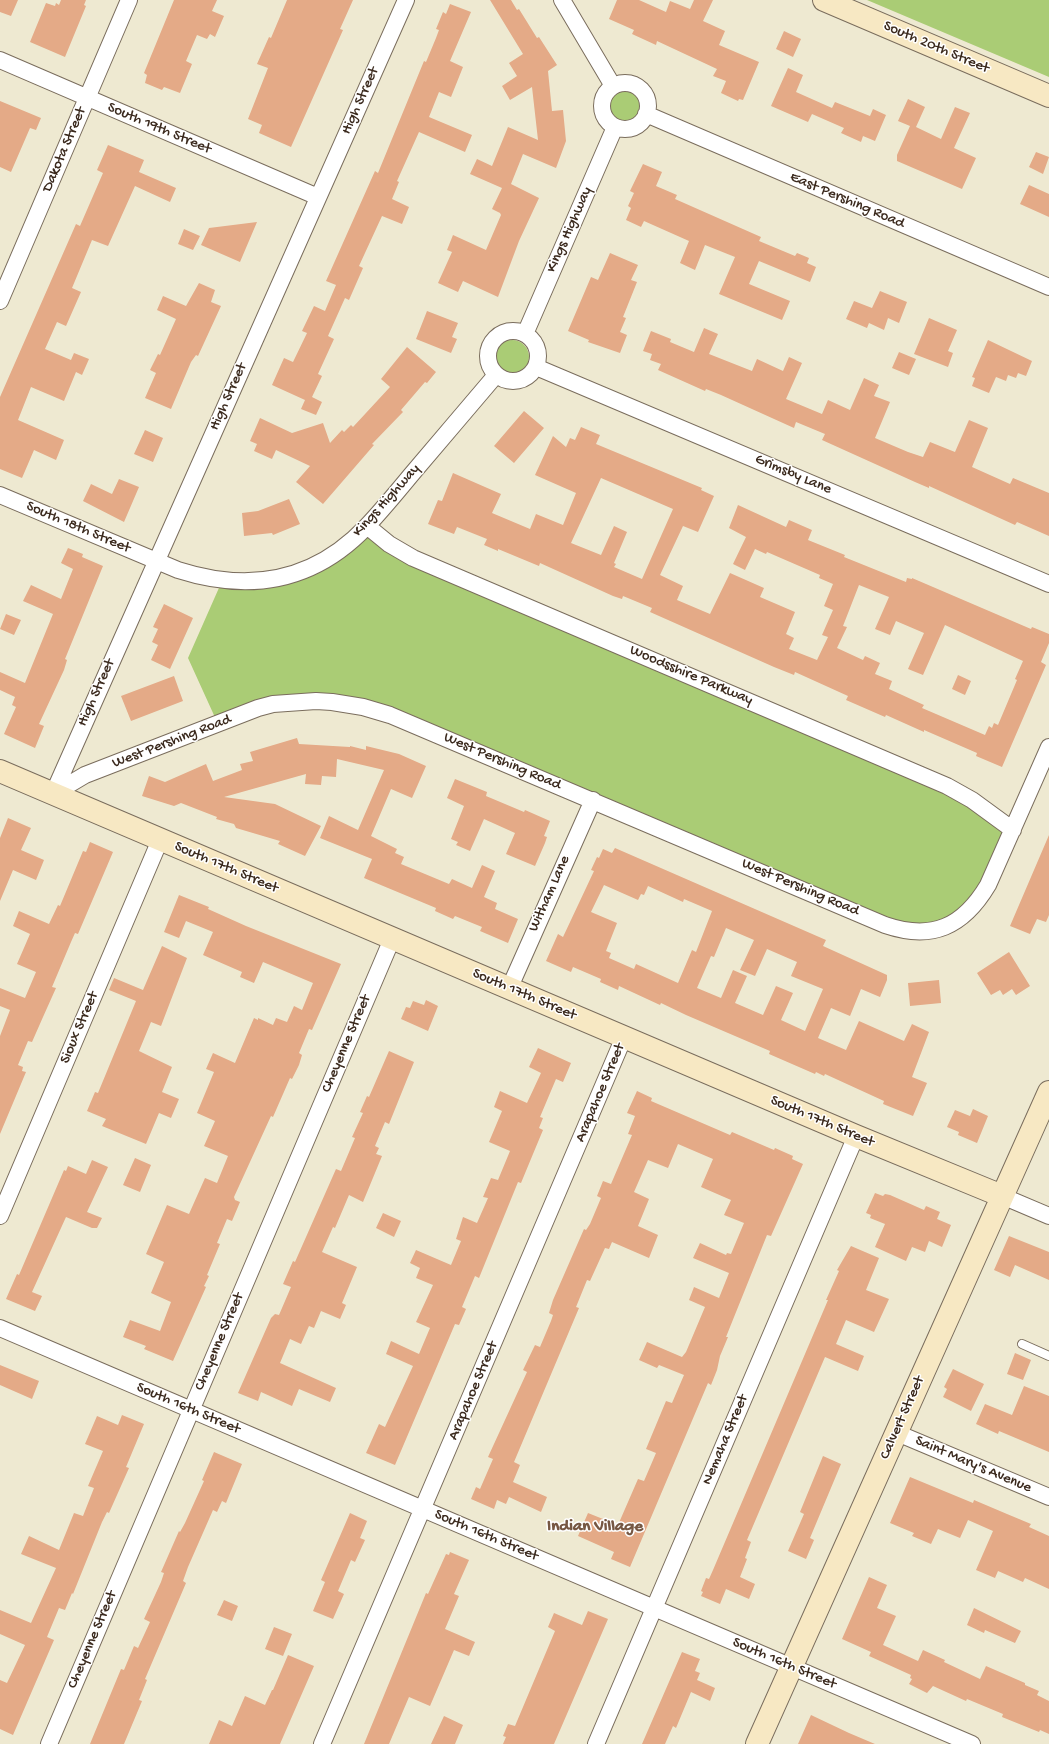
<!DOCTYPE html>
<style>
body{margin:0}
canvas{display:block;background:#eee9d1}
</style>
<canvas width="1049" height="1744"></canvas>
<script>
const ctx = document.querySelector('canvas').getContext('2d');
ctx.lineJoin = 'round';
function fillPath(path, color) { ctx.fillStyle = color; ctx.fill(path, 'evenodd'); }
function strokePath(path, color, width, dash) { ctx.strokeStyle = color; ctx.lineWidth = width; ctx.lineCap = dash ? 'butt' : 'round'; ctx.setLineDash(dash || []); ctx.stroke(path); }
function drawText(font, color, halo, rows, align = 'center') {
  ctx.font = font + ' "Gochi Hand",sans-serif'; ctx.lineWidth = 3; ctx.setLineDash([]); ctx.textBaseline = 'middle'; ctx.strokeStyle = halo; ctx.fillStyle = color; for (const [text, x, y, turn = 0] of rows) {
    ctx.save(); ctx.translate(x, y); ctx.rotate((+turn || 0) * Math.PI / 180); ctx.textAlign = isNaN(turn) ? turn : align; if (halo) ctx.strokeText(text, 0, 0); ctx.fillText(text, 0, 0); ctx.restore();
  }
}
const green = new Path2D(`
 M867 0H1049V77Z
 M607 107a17 17 0 1 1 34 0a17 17 0 1 1-34 0Z
 M495 357a17 17 0 1 1 34 0a17 17 0 1 1-34 0Z
 M367 526 377 536 947 786 1013 830 970 911 914 932 463 745 315 701 218 724 188 658 222 581 283 578Z`);
const building = new Path2D(`
 M0 0H18L11 16 0 12Z
 M61 0H86L84 5 86 6 65 57 30 42 46 3 55 6 56 3 59 5Z
 M174 0H217L212 11 224 16 215 37 210 34 207 39 197 35 186 61 192 64 180 93 164 87 162 90 145 83 147 75 144 73Z
 M287 0H353L340 29 343 30 291 147 259 133 262 125 248 119 268 68 257 64 269 37 271 38Z
 M490 0H511L517 10 519 9 537 38 539 37 557 65 548 71 552 111 563 110 566 141 556 168 523 154 511 184 539 198 519 241 498 297 463 281 458 292 438 283 452 252 447 250 453 235 486 250 501 215 500 213 492 209 502 188 470 174 477 159 492 166 508 127 538 140 532 87 510 100 502 86 517 76 509 63 523 54Z
 M617 0H639L666 12 670 1 690 9 694 0H713L703 21 725 31 719 45 759 62 743 100 739 99 738 101 721 93 726 81 713 76 717 69 657 41 656 45 632 34 634 30 609 19Z
 M450 4 471 12 450 61 463 67 451 97 439 92 429 117 472 135 465 152 419 132 397 181 399 182 392 199 409 207 402 224 382 216 359 266 363 268 349 300 345 298 328 336 334 339 318 374 322 376 312 397 322 402 316 415 301 409 305 400 272 385 284 358 293 362 307 333 302 331 314 306 325 311 336 285 326 281 375 171 378 173 424 61 426 62 436 38 439 30 436 29 443 12 446 14Z
 M784 31 801 39 793 57 776 49Z
 M788 68 803 75 796 92 832 108 835 102 870 116 873 109 886 115 875 141 863 136 861 142 841 133 844 128 812 114 808 122 771 106Z
 M908 99 925 107 916 127 941 139 955 107 970 113 954 148 976 158 962 189 897 161V155L910 126 898 121Z
 M0 101 41 118 36 130 30 128 11 172 0 167Z
 M108 145 144 160 139 172 176 188 170 202 135 186 108 246 92 240 72 288 81 292 66 326 57 322 45 349 71 360 74 353 89 359 82 375 76 372 64 401 31 387 18 420 64 440 56 460 34 450 22 478 0 469V397L76 224 80 226 103 173 97 170Z
 M1036 152 1049 157 1043 174 1029 167Z
 M643 164 662 172 656 186 677 195 675 199 761 237 759 241 795 256 797 253 809 258 807 263 816 267 810 282 759 261 749 284 790 301 782 320 719 294 735 257 705 245 695 270 680 263 689 241 644 221 641 227 626 220 631 208 628 206 634 193 630 191Z
 M1029 185 1049 194V217L1020 204Z
 M257 222 240 262 201 245 209 228Z
 M184 229 200 236 193 250 178 244Z
 M610 253 638 265 631 280 637 282 623 317 626 318 620 332 627 335 620 353 588 342 589 340 568 331 591 277 598 280Z
 M199 283 215 290 211 302 221 306 198 356 196 355 191 362 171 409 145 398 156 373 150 370 158 354 160 355 176 319 157 310 163 296 186 306Z
 M880 291 907 302 899 323 888 318 884 330 869 323 867 328 846 319 854 301 872 308Z
 M427 311 458 323 452 337 457 339 451 353 416 339Z
 M929 318 957 330 948 351 953 353 948 367 914 354Z
 M704 328 718 334 709 354 752 371 757 359 783 371 789 357 802 363 786 399 822 414 828 400 850 410 864 378 879 385 874 396 890 402 875 438 908 452 923 457 930 442 955 452 969 420 988 428 972 467 1010 484 1013 478 1049 493V536L1017 522 1015 525 929 486V488L915 482 822 440 825 434 796 422 794 428 721 395 706 389 705 391 658 370 661 364 650 360 652 354 643 351 651 331 671 339 670 342 694 352Z
 M988 340 1032 361 1026 376 1018 373 1016 378 1008 375 1006 381 996 377 989 393 972 386 975 378 972 377Z
 M407 347 436 372 427 383 425 382 401 410 403 412 372 444 374 445 323 504 296 482 310 466 276 450 272 459 254 451 257 444 250 441 260 418 292 433 323 423 330 443 342 430 344 432 351 425 353 427 390 387 381 379Z
 M899 352 916 359 909 375 892 368Z
 M524 411 544 428 514 463 494 446Z
 M581 427 600 435 596 444 702 488 701 490 714 496 698 532 683 526 660 575 683 586 677 600 710 614 730 573 764 588 760 597 795 612 786 634 794 638 789 649 817 660 828 637 822 635 833 610 824 606 833 584 819 578 820 575 767 552 766 554 755 549 745 570 733 564 746 537 729 528 738 505 786 527 789 520 812 530 808 540 845 555 844 557 906 582 907 578 912 579V578L1031 629 1032 627 1049 634V643L1041 662 1046 665 1002 767 976 756 977 753 924 730V732L886 715 885 717 846 700 848 696 795 672 794 675 774 667 650 612 652 608 623 596 622 599 613 596 540 563 539 566 498 549V551L484 545 487 539 457 527 454 534 428 524 438 500 442 501 453 473 501 494 492 513 530 529 536 514 563 525 576 493 535 475 553 436 566 447 570 438 575 440ZM601 478 673 509 642 579 614 567 616 564 614 563 627 532 614 526 601 555 571 543ZM859 585 889 597 875 629 890 635 896 621 924 633 908 669 923 675 945 625 1023 661 1015 679 1017 680 998 725 994 723 992 728 989 726 985 735 922 708 924 705 889 689 892 681 875 674 880 663 865 656 863 660 837 648 847 627 843 626Z
 M145 430 163 438 153 462 134 454Z
 M119 479 139 487 124 522 83 501 91 484 112 494Z
 M289 499 300 524 273 535 272 533 244 536 242 513 258 511Z
 M68 548 83 554 82 557 103 566 65 659 67 660 64 670 39 724 44 726 35 748 4 734 16 707 12 705 15 697 0 690V672L25 683 53 614 23 601 31 585 61 599 73 569 61 563Z
 M164 604 193 618 170 669 151 660 158 645 152 642 158 629 153 627Z
 M6 614 21 620 14 635 0 629Z
 M958 675 971 681 965 695 952 689Z
 M174 676 183 701 131 721 121 696Z
 M297 738 299 744 350 747V746L366 750V746L399 754 426 766 412 798 391 789 371 836 397 849 395 853 404 857 401 864 449 884 452 879 472 888 482 865 495 871 484 897 497 903 495 909 518 919 508 943 480 931 482 927 455 916 453 919 435 911 436 908 364 878 372 859 320 838 329 816 358 830 384 770 337 759 336 777 322 776 321 785 305 784 306 774 224 797 275 804 321 826 305 856 278 844 280 841 236 828 234 824 216 819 217 817 181 803 174 806 142 796 149 776 165 782 206 764 213 781 242 770 240 764 253 761 250 752Z
 M455 779 487 792 486 796 524 812 525 810 550 821 544 836 547 837 545 843 535 866 506 854 515 833 484 819 470 851 456 845 458 842 451 839 464 806 447 798Z
 M8 818 31 828 21 850 44 860 36 880 13 870 0 901V838Z
 M1049 835V915L1046 922 1037 919 1030 934 1010 926Z
 M90 842 113 852 78 934 75 933 71 942 52 987 56 988 43 1017 32 1042 28 1041 18 1065 23 1067 22 1071 26 1072 0 1134V1036L10 1010 0 1006V988L25 998 36 972 17 964 30 934 13 926 19 911 49 924 58 905 60 906 83 851 86 852Z
 M615 848 826 940 823 946 887 975V980L880 997 861 989 850 1016 831 1008 818 1038 846 1050 859 1021 904 1041 912 1024 929 1032 912 1077 927 1083 913 1116 883 1104 884 1101 825 1074 824 1076 816 1072 815 1074 769 1054 770 1051 686 1015 661 1003 660 1005 619 986 618 990 600 982 601 979 573 967 571 972 546 961 558 934 563 937 594 871 591 870 597 857 599 858 603 849 612 853ZM604 885 638 900 641 894 644 895 648 886 683 902 684 899 712 911 696 952 692 950 678 983 636 964 634 969 609 958 611 953 606 951 617 923 591 912ZM726 928 754 940 740 970 755 976 767 949 797 962 791 976 823 989 805 1031 781 1020 793 993 776 986 763 1015 735 1003 747 976 733 970 721 998 697 988 711 956 714 957Z
 M179 895 209 907 208 909 246 926 341 964 312 1030 309 1029 299 1053 302 1055 299 1065 292 1079 290 1078 273 1117 271 1116 234 1197 235 1200 240 1202 232 1221 227 1219 217 1243 220 1244 207 1275 209 1276 204 1286 206 1287 173 1361 144 1349 146 1346 123 1337 130 1320 160 1331 171 1302 151 1293 164 1262 146 1254 167 1205 189 1214 205 1178 217 1183 228 1156 204 1146 215 1121 197 1113 214 1072 206 1069 213 1053 235 1063 254 1018 258 1020V1018L273 1025 276 1018 287 1022 294 1006 302 1010 313 983 263 962 254 983 240 977 242 972 203 955 213 932 186 921 179 938 164 932Z
 M162 946 187 958 161 1026 151 1022 139 1051 172 1067 162 1092 179 1099 171 1118 159 1113 146 1144 102 1126 106 1119 87 1111 95 1092 98 1093 136 1001 109 990 114 978 143 990Z
 M1009 952 1030 986 1016 995 1012 989 1003 995 1000 990 991 995 977 973Z
 M939 980 941 1003 910 1006 908 983Z
 M426 1000 438 1006 428 1031 401 1019 406 1007 410 1008 413 1001 424 1005Z
 M538 1048 571 1063 563 1082 556 1079 540 1117 543 1118 539 1128 543 1130 533 1154 521 1183 518 1182 479 1278 475 1276 462 1307 466 1309 459 1325 455 1324 395 1465 366 1453 379 1424 385 1427 413 1366 386 1354 391 1341 419 1354 430 1328 416 1322 433 1285 416 1278 420 1268 410 1263 416 1250 451 1265 461 1241 456 1239 463 1217 477 1223 488 1198 483 1197 491 1178 498 1180 510 1151 489 1142 502 1111 494 1107 500 1091 527 1103 541 1073 529 1067Z
 M389 1051 414 1062 389 1124 385 1122 375 1146 379 1148 376 1154 382 1156 363 1202 349 1195 335 1228 333 1227 322 1252 357 1267 342 1303 346 1305 340 1319 321 1311 314 1328 309 1326 301 1344 290 1339 280 1363 336 1388 330 1402 299 1389 292 1406 261 1392 258 1401 238 1393 271 1318 275 1314 279 1315 291 1287 283 1284 293 1261 295 1262 336 1169 341 1171 355 1138 352 1137 363 1113 360 1112 367 1096 369 1097Z
 M637 1091 652 1098 651 1101 730 1135 732 1132 774 1150 775 1148 793 1156 792 1159 803 1164 771 1236 767 1235 726 1337H728L720 1356 717 1370 711 1385 708 1383 630 1567 611 1559 614 1552 578 1536 588 1513 618 1525 638 1479 644 1481 656 1453 646 1449 666 1401 672 1403 684 1375 659 1365 657 1368 639 1360 647 1342 682 1357 686 1352 705 1307 689 1300 694 1287 719 1298 729 1273 693 1258 700 1243 726 1255 727 1253 731 1254 744 1223 724 1215 731 1200 701 1187 713 1159 678 1144 668 1168 648 1160 634 1192 649 1199 638 1226 658 1235 649 1258 612 1242 609 1249 605 1248 590 1281 587 1280 576 1307 579 1308 514 1462 520 1465 513 1482 547 1497 541 1512 509 1497 506 1504 497 1500 494 1509 471 1499 476 1487 480 1489 493 1459 488 1457 527 1372 523 1370 535 1345 540 1347 551 1321 553 1315 549 1313 553 1300 584 1229 586 1230 590 1224 601 1198 597 1196 603 1181 611 1184 632 1135 628 1134 635 1116 627 1113Z
 M973 1109 988 1116 977 1143 958 1135 959 1132 947 1127 955 1110 970 1116Z
 M135 1158 151 1165 140 1192 123 1185Z
 M92 1160 108 1167 87 1212 102 1218 97 1228H92L66 1217 32 1292 42 1296 35 1311 6 1299 17 1274 19 1275 64 1170 66 1171 68 1166 86 1174Z
 M875 1193 883 1196 885 1194 890 1195 924 1210 926 1206 940 1212 937 1219 951 1225 942 1247 929 1241 925 1252 912 1247 906 1261 875 1247 885 1224 870 1218 871 1215 866 1213Z
 M383 1213 401 1221 394 1237 376 1228Z
 M1009 1236 1049 1252V1280L1015 1265 1010 1277 994 1270Z
 M851 1246 879 1258 866 1290 889 1299 874 1332 846 1320 836 1344 864 1356 858 1371 825 1357 747 1540 751 1542 745 1558 747 1559 740 1577 755 1584 749 1599 726 1589 720 1604 701 1596 703 1592 701 1591 706 1578 709 1579 713 1570 828 1300H826L839 1271 837 1270Z
 M1015 1353 1031 1360 1023 1380 1007 1374Z
 M0 1365 39 1381 32 1399 0 1385Z
 M953 1369 984 1384 971 1411 943 1397 947 1389 944 1387Z
 M1024 1386 1049 1396V1452L999 1431 998 1434 976 1424 985 1404 1012 1415Z
 M122 1415 144 1424 126 1467 129 1468 109 1513 107 1512 102 1522 73 1594 72 1593 65 1610 59 1608 47 1637 54 1640 13 1735 0 1729V1680L7 1683 25 1645 0 1634V1610L31 1623 56 1568 21 1554 29 1536 59 1550 74 1513 83 1516 94 1488 88 1486 103 1451 85 1444 97 1416 118 1425Z
 M214 1452 242 1464 226 1503 222 1501 217 1512 213 1510 188 1567 183 1581 186 1583 145 1679 147 1680 139 1700 142 1701 124 1744H90L121 1669 124 1670 134 1646 138 1648 150 1622 144 1619 161 1582 164 1573 161 1572 179 1531 180 1532 185 1523 204 1481 202 1480Z
 M823 1456 841 1464 810 1538 814 1540 806 1559 788 1551 804 1514 800 1512Z
 M910 1477 973 1503 974 1500 1007 1514 1031 1524 1029 1527 1049 1536V1589L1025 1578 1023 1582 998 1571 995 1578 976 1570 993 1531 968 1520 960 1538 938 1529 931 1544 912 1536 914 1533 890 1523Z
 M350 1513 367 1521 360 1538 365 1540 355 1562 351 1560 338 1591 344 1594 333 1619 313 1611 325 1582 321 1580Z
 M450 1552 469 1560 454 1594 459 1596 445 1629 475 1642 469 1656 454 1650 430 1706 409 1697 389 1744H364L426 1593 428 1594 446 1554 449 1555Z
 M869 1577 887 1585 877 1608 896 1616 883 1645 918 1661 923 1650 945 1660 944 1662 980 1679 986 1666 1025 1683V1685L1039 1691 1037 1695 1049 1701V1734L1040 1730 1039 1732 1002 1717 1003 1714 967 1699 966 1701 933 1686 927 1693 909 1684 912 1679 910 1678 911 1675 869 1656 871 1652 842 1639Z
 M224 1600 238 1606 232 1621 217 1615Z
 M974 1608 1021 1631 1015 1643 985 1630 984 1633 967 1625Z
 M588 1611 608 1619 554 1744H503L506 1737 503 1736 508 1724 515 1726 555 1631 548 1627 554 1613 582 1625Z
 M274 1627 292 1634 283 1656 265 1649Z
 M682 1652 700 1659 695 1671 700 1673 697 1680 715 1688 710 1701 691 1692 676 1728 673 1726 665 1744H642Z
 M288 1655 314 1666 280 1744H209L219 1720 232 1726 245 1696 265 1705 272 1690H273Z
 M811 1715 849 1733 875 1744H798Z
 M444 1716 463 1725 455 1744H431Z`);
const lane = new Path2D(`
 M1022 1344 1049 1356`);
const street = new Path2D(`
 M562 0 613 86
 M0 60 318 197
 M602 106a23 23 0 1 1 46 0a23 23 0 1 1-46 0Z
 M646 114 1049 287
 M0 301 129 0
 M488 356a25 25 0 1 1 50 0a25 25 0 1 1-50 0Z
 M525 334 615 127
 M536 367 1049 584
 M0 495 178 570C250 593 314 582 367 526 383 509 397 492 411 475 439 442 468 408 496 375
 M367 526 389 544 413 558 947 786 972 800 1013 830
 M53 794 85 775 258 708 273 704 316 701 332 702 363 707 390 715 885 925C932 941 963 927 988 885L1049 747
 M53 794 406 0
 M509 989 593 800
 M1002 1196 1049 1216
 M0 1216 160 840
 M0 1328 972 1744
 M897 1433 1049 1497
 M49 1744 392 939
 M322 1744 624 1037
 M596 1744 856 1136`);
const secondary = new Path2D(`
 M824 0 1049 96
 M0 771 856 1136 1002 1196
 M757 1744 1049 1092`);
const streetNames = [
 ["South 20th Street",936,48,23],
 ["High Street",361,101,-66],
 ["South 19th Street",159,129,23],
 ["Dakota Street",65,150,-67],
 ["East Pershing Road",847,201,23],
 ["Kings Highway",570,230,-66],
 ["High Street",229,397,-66],
 ["Grimsby Lane",793,475,23],
 ["Kings Highway",387,501,-48],
 ["South 18th Street",78,528,23],
 ["Woodsshire Parkway",691,676,23],
 ["High Street",97,693,-66],
 ["West Pershing Road",172,742,-21],
 ["West Pershing Road",502,762,23],
 ["South 17th Street",226,868,23],
 ["West Pershing Road",800,888,23],
 ["Witham Lane",550,894,-66],
 ["South 17th Street",524,995,23],
 ["Sioux Street",80,1028,-67],
 ["Cheyenne Street",347,1044,-67],
 ["Arapahoe Street",601,1093,-67],
 ["South 17th Street",822,1122,23],
 ["Cheyenne Street",220,1342,-67],
 ["Arapahoe Street",474,1391,-67],
 ["South 16th Street",188,1409,23],
 ["Calvert Street",903,1418,-66],
 ["Nemaha Street",726,1440,-67],
 ["Saint Mary's Avenue",973,1465,23],
 ["South 16th Street",486,1536,23],
 ["Cheyenne Street",93,1640,-67],
 ["South 16th Street",784,1664,23]
];
const quarterNames = [
 ["Indian Village",595,1527]
];
fillPath(green, '#aacc75');
fillPath(building, '#e4aa87');
strokePath(lane, '#7a6d5d', 10);
strokePath(street, '#7a6d5d', 18);
strokePath(secondary, '#7a6d5d', 24);
strokePath(lane, '#fff', 8);
strokePath(street, '#fff', 16);
strokePath(secondary, '#f7e8c3', 22);
drawText('15px', '#3b2a1e', '#fff', streetNames);
drawText('bold 17px', '#765743', '#fff', quarterNames);
</script>
